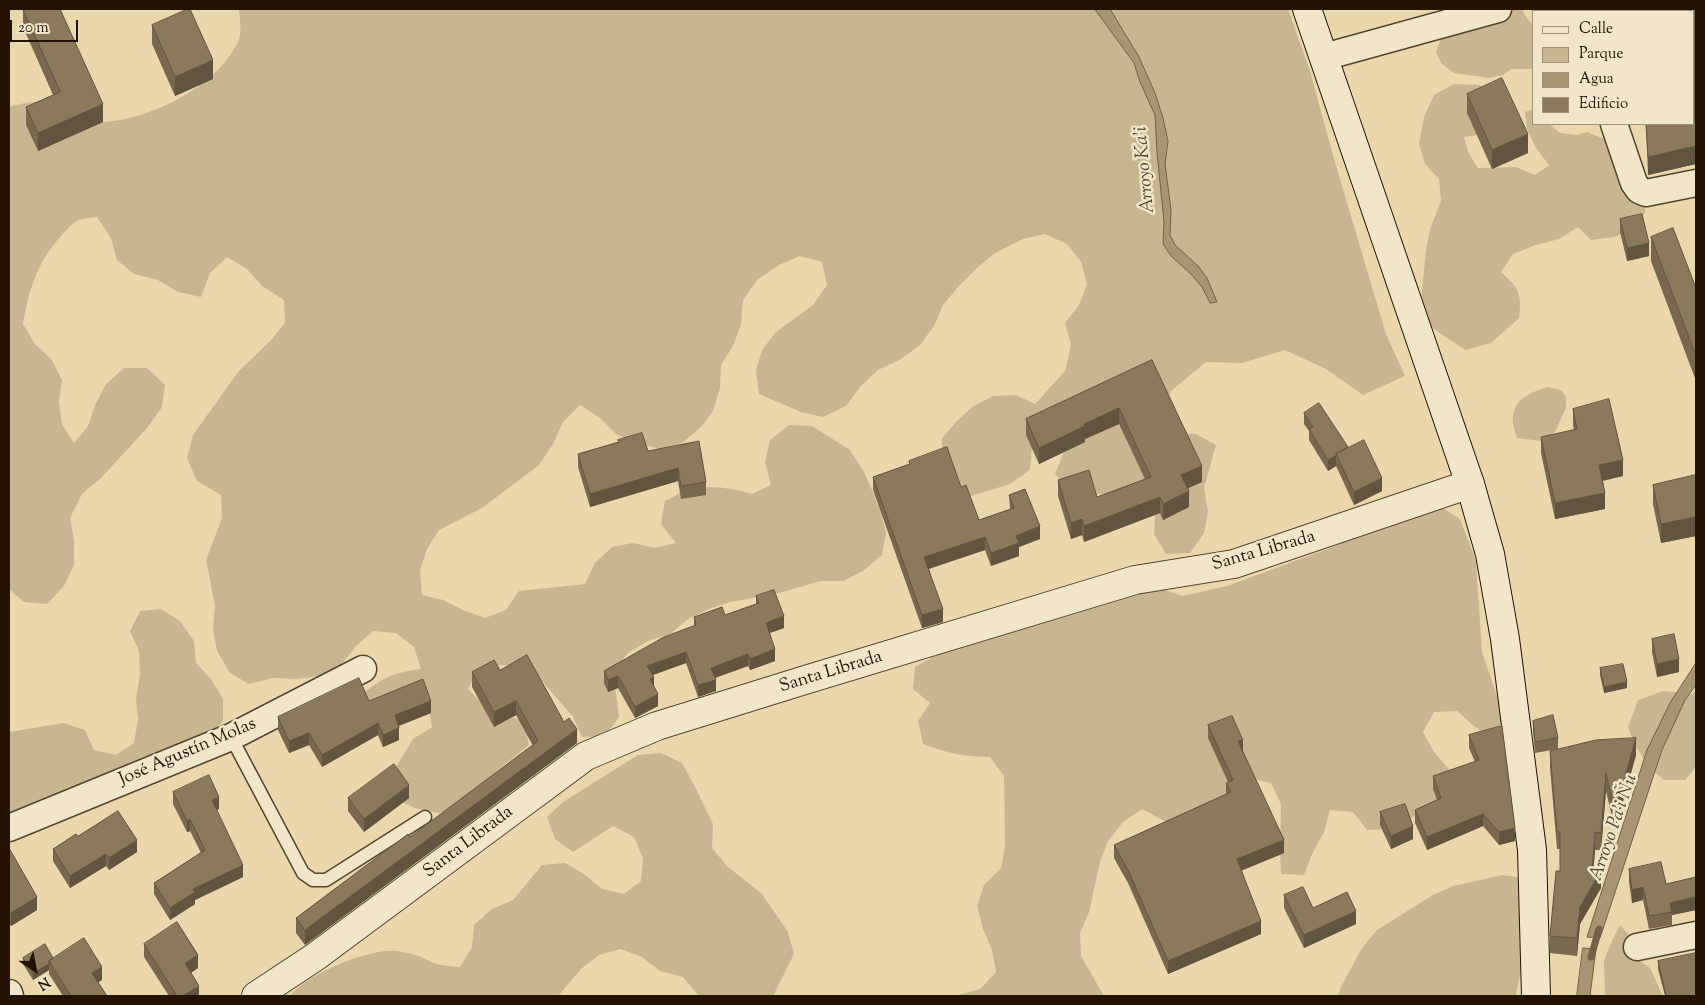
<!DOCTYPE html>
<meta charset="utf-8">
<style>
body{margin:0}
#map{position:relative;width:1705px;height:1005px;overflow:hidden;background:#ead8ac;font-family:"Sorts Mill Goudy",serif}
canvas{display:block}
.frame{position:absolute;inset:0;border:10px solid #241205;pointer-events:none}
.legend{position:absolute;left:1532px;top:10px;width:162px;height:115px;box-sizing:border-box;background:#f1e6c9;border:1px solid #9f917b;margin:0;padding:6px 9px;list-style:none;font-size:15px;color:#241205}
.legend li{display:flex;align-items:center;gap:10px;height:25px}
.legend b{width:25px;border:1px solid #9f917b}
.north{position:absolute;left:10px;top:945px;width:50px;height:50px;-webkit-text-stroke:4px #f1e6c9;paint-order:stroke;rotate:147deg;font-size:14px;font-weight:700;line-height:20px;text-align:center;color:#241205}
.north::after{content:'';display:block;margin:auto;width:18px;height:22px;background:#241205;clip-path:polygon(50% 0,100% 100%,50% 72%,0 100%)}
.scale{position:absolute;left:10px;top:20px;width:68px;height:22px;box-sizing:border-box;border:2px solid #241205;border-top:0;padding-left:6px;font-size:15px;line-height:18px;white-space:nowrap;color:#241205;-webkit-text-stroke:4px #f1e6c9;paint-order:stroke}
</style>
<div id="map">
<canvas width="1705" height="1005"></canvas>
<div class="frame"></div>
<ul class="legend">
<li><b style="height:6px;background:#f1e6c9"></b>Calle</li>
<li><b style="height:14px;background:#c8b690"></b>Parque</li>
<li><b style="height:14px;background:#a79573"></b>Agua</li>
<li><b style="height:14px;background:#8b795c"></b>Edificio</li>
</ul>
<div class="north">N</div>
<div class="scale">20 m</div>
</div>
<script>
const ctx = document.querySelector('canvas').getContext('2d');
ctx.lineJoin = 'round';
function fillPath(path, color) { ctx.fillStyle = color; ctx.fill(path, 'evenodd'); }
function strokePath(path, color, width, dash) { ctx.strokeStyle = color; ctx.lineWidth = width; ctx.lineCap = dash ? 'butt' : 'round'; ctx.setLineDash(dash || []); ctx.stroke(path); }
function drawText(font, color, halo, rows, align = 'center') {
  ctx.font = font + ' "Sorts Mill Goudy",serif'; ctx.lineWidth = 5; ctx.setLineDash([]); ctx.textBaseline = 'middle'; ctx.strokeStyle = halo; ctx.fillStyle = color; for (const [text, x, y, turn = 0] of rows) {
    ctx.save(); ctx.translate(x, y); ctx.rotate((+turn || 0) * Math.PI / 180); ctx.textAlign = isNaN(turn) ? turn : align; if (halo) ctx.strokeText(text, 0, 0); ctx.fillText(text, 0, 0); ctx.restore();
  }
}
const green = new Path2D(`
 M239 9H1288L1310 71 1334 159 1386 334 1405 376 1363 395 1326 369 1285 350 1242 363 1206 362 1171 391 1162 412 1174 433 1196 434 1216 445 1204 488 1208 511 1204 533 1190 553 1166 554 1154 534 1155 512 1121 494H1094L1071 491 1055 474 1063 454 1077 437 1037 425 1032 447 1030 470 1010 484 965 498 942 459V438L957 421 972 407 993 396 1016 395 1035 404 1065 371 1071 345 1065 323 1079 305 1087 284 1081 262 1067 244 1045 234 1023 239 995 253 977 268 959 286 943 305 934 326 920 345 901 359 878 370 860 387 846 406 823 417 801 412 759 394 756 370 762 350 776 332 813 305 827 285 822 262 800 256 779 265 757 280 743 300 741 324 733 346 721 365 720 388 713 411 700 428 682 443 660 449 637 443 616 434 600 418 580 405 563 422 553 444 539 465 482 508 439 530 427 549 420 571 422 595 443 600 463 610 485 618 506 610 519 591 585 584 595 563 612 547 633 543 655 548 676 543 661 524 665 501C672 498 679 493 686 490 708 484 731 488 752 494L771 485 765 462 770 440 789 425 812 426 850 450 863 470 872 490 880 511 886 532 882 555 863 571 843 581H820L776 594 730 602 709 609 688 619 670 634 648 641 628 653 613 671 619 717 605 736 582 737 573 717 543 682 524 667 502 665 479 668 468 689 484 705 524 722 529 745 493 774 461 809 438 813 415 808 395 799 389 778 413 739 432 727 428 704 370 714 359 697C382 678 391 673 421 669L414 647 396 633 373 631 356 646 341 665 319 676 297 679 273 678 249 684 230 673 217 651 213 628 215 606 206 560 222 518 221 495 197 481 187 458 193 435 238 372 271 340 285 323 284 300 262 286 247 269 227 257 210 273 201 297 178 292 158 280 134 274 117 260 111 238 97 217C91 218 80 218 75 222 70 225 65 232 61 236 37 263 29 289 23 324L35 344 52 360 62 380 59 402 62 424 74 443 88 426 95 405 106 384 124 368H147L165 385 162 407 148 427 100 479 82 494 70 518 74 540V565L64 586 47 604 24 602 9 589V107C32 101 45 99 67 110 74 114 80 120 87 122 90 122 95 122 98 122 145 122 210 90 234 49 236 45 240 40 240 35 241 27 240 17 239 9Z
 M1478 9H1522L1523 12 1534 27V69H1511L1503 75 1490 78 1454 73 1441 63 1436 52 1442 36Z
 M1454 84 1480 85 1494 101 1477 135 1464 137 1468 152 1478 168 1516 167 1535 175 1549 165 1536 148 1527 129 1525 112 1534 109V124H1549L1560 133 1577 135 1587 132 1611 142 1644 197 1645 213 1632 229 1614 237 1591 240 1578 227 1559 239 1536 245 1513 254 1501 272C1519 288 1522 294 1519 318L1491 343 1466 350C1452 342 1439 332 1425 323L1421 302 1426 249 1430 229 1441 201 1439 179 1425 164 1419 144 1424 117 1434 95Z
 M1548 387 1561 390 1566 397V408L1555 432 1541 441 1517 438C1505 407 1520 395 1548 387Z
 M1441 507 1460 519 1476 561 1482 652 1504 717 1493 738 1474 726 1457 711 1434 712 1423 732 1434 752 1449 769 1448 793 1410 819 1390 829 1367 830 1353 812 1330 810 1324 832 1312 854 1304 875 1281 874 1280 851 1281 804 1271 783 1248 778 1181 830 1142 809 1123 822 1108 841 1100 862 1089 912 1080 933 1081 956 1104 996H954L980 989 996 972 992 950 983 929 977 906 984 885 1001 868 1005 846 1004 776 990 757C965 757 947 753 923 744L918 721 930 703 913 689 915 667 953 646 1062 604 1162 589 1183 596 1227 586 1333 547 1355 536Z
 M161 609 180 621 194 641 196 663 211 679 223 699V721L207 738 9 834V732L64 723 85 730 94 750 116 755 134 743 138 720 136 698 140 675 139 651 130 631 140 611Z
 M1696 690V767L1685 780H1664C1645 765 1636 749 1628 727L1638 700 1663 691 1693 694Z
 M661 753 682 763 693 783 713 824 712 848 727 866 762 894 788 932 794 954 773 996H699L683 977 660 971 642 957 621 949 599 955 581 969 558 996H290C307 974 369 948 397 951 403 952 410 953 416 955 423 957 429 962 437 964 444 966 452 966 460 967L472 947 474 925 492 909 513 900 542 865 565 863 584 874 602 889 624 894 641 881 643 858 634 837 613 826 573 852 555 839 547 817 563 802 638 755Z
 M1503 875 1522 878 1524 961 1518 983 1516 996H1338L1341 987 1362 948 1377 930 1433 895 1453 886Z
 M1620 925 1633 939 1637 959 1650 968 1663 996H1605L1604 961 1611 943Z`);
const water = new Path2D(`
 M1095 9H1110L1139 57 1155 93 1163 118 1168 141 1165 164 1171 210 1170 235 1175 245 1198 266 1207 278 1217 302 1210 303 1202 287 1191 274 1172 257 1163 244 1164 222 1157 152 1155 115 1140 82 1134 63Z
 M1696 663V685L1685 700 1662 750 1600 938 1587 937 1647 750 1670 703Z
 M1583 948 1596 949 1590 996H1577Z`);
const stream = new Path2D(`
 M1591 957 1599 929`);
const service = new Path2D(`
 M231 737 303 873 313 880H326L425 817`);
const minor = new Path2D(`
 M1560 9 1564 11
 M1324 57 1498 9
 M1614 124 1634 183 1639 190 1646 193 1696 183
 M9 828 231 737 363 669
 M1637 947 1696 935
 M9 993 10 996`);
const tertiary = new Path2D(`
 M256 996 315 957 586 756 657 726 805 680 1135 580 1234 564 1470 484`);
const secondary = new Path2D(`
 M1307 9 1470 484 1490 554 1505 639 1532 850 1536 996`);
const wall = new Path2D(`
 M23 9 103 122 38 151 26 125V107L53 95 23 27Z
 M1626 9H1696V164L1648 175 1646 124H1694V11H1614Z
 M152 25 213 79 175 96 152 44Z
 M1467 94 1528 153 1492 169 1467 113Z
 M1620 219 1649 256 1627 261 1620 232Z
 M1651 237 1696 288V381L1651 261Z
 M1152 360 1202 482 1188 488 1189 507 1163 520 1160 513 1084 542 1082 535 1071 539 1058 496V480L1097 497 1145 479 1119 424 1085 439V442L1039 464 1026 435V419Z
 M1573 409 1623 476 1603 481 1605 509 1555 519 1541 453V437L1574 430 1573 425Z
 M1304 413 1348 447 1382 491 1354 505 1336 466 1328 471 1309 440V431L1304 424Z
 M618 440 648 451 706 482V495L681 499 678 481 590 507 578 467V454L618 442Z
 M909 461 961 487 979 520 1010 509 1009 495 1040 539 1019 547V556L991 566 985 550 929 569 943 622 922 628 873 490V477L909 464Z
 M1696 475V536L1661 543 1653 504V485Z
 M756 596 784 628 770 633 775 661 750 670 748 666 715 678 716 691 698 697 686 663 653 675 654 687 658 706 635 718 618 688 608 692 604 683V671L694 626V617L725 615 756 604Z
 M1652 639 1679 672 1657 677 1652 652Z
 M1600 668 1627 688 1604 693 1600 675Z
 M500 670 564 722 577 743 305 945 296 933V918L410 837 533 746 516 715 494 727 472 687V672Z
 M369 701 431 713 399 726V740L383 747 378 735 322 767 309 745 289 753 278 730V717Z
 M1533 721 1558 738V749L1535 753 1533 731Z
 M1208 725 1243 751 1284 853 1241 871 1261 934 1168 974 1128 883 1114 858V845L1226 794V783L1228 782 1208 738Z
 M1469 735 1515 841 1499 845 1483 826 1427 850 1415 823V810L1437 800 1433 789V776L1475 762 1469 748Z
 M1550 751 1636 755 1615 830 1606 791 1601 850H1595L1593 873 1601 888 1580 924 1577 956 1550 953V936L1560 871V849H1557L1550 768Z
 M173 792 219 809 216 810 243 877 195 900V904L170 920 154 894V883L201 853 190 831 187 832 173 804Z
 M348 798H409L364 832 348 811Z
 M1380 812 1413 839 1391 849 1380 825Z
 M78 836 137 852 109 870 106 866 70 888 53 861V849Z
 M9 848 37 910 11 926 9 923Z
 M1629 869 1666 884 1696 877V910L1672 915V925L1649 929 1643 900 1632 903 1629 882Z
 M1284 895 1313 908 1356 924 1304 948 1284 908Z
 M144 944 198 968 191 973 199 996H169L144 957Z
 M23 958H53L102 980 98 982 107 996H63L49 974V970L33 980 23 964Z
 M1658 961 1696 996H1665L1658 969Z`);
const shadedWall = new Path2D(`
 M213 60V79L175 96V77Z
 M103 104V122L38 151V133Z
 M1528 134V153L1492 169V150Z
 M1696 146V164L1648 175V157Z
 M1649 243V256L1627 261V248Z
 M1119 408V424L1085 439V442L1039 464V448L1084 424Z
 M1336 455V466L1328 471V460Z
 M1623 460V476L1599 481V465Z
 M1202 466V482L1181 491V475Z
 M678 468V481L590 507V494Z
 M1382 478V491L1354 505V492Z
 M1189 491V507L1163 520V504Z
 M1605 493V509L1555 519V503Z
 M1160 497V513L1084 542V526Z
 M1696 517V536L1661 543V524Z
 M1082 519V535L1071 539V523Z
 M1040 526V539L1019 547V556L991 566V553L1016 536Z
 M985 537V550L924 570V557Z
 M943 609V622L922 628V615Z
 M784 616V628L766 634V623Z
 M775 649V661L750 670V659Z
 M686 652V663L647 677V666Z
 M748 654V666L711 679V668Z
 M1679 659V672L1657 677V664Z
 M618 676V688L608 692V680Z
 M654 677V689L650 679Z
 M716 680V691L698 697V685Z
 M1627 682V688L1604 693V687Z
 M658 694V706L635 718V707Z
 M431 701V713L395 727V715Z
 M516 701V715L494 727V712Z
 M378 723V735L322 767V755Z
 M399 728V740L383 747V735Z
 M577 729V743L305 945V930Z
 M309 733V745L289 753V741Z
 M1636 738V755L1615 830V813Z
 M1243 740V753L1238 741Z
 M1606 773V791L1601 850V833Z
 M409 785V798L364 832V819Z
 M219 797V809L212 812V800Z
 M1483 814V826L1427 850V837Z
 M190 819V831L187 832V821Z
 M1413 826V839L1391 849V836Z
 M1515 828V841L1499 845V832Z
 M1595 832V850L1592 886 1601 871V888L1580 924 1577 956V938L1580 907 1592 873Z
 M137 840V852L109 870V858Z
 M1284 840V853L1237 872V859Z
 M106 854V866L70 888V876Z
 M243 865V877L195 900V904L170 920V908L193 889Z
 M1643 887V900L1632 903V890Z
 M37 897V910L11 926V913Z
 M1696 897V910L1672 915 1670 903Z
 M1356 911V924L1304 948V935Z
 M1261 921V934L1168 974V961Z
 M198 955V968L185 976V963Z
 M49 964V970L33 980V973Z
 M102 967V980L92 986V973Z
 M199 986V996H183Z`);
const building = new Path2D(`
 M23 9H60L103 104 38 133 26 107 60 92Z
 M188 9H190L213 60 175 77 152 25Z
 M1626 9H1696V146L1648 157 1646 124H1694V11H1614Z
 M1502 78 1528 134 1492 150 1467 94Z
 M1642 214 1649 243 1627 248 1620 219Z
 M1673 228 1696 288V356L1651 237Z
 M1152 360 1202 466 1181 475 1189 491 1163 504 1160 497 1084 526 1082 519 1071 523 1058 480 1089 470 1097 497 1151 477 1119 408 1084 424 1085 426 1039 448 1026 419Z
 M1609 399 1623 460 1599 465 1605 493 1555 503 1541 437 1577 429 1573 409Z
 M1319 403 1348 447 1336 454 1337 455 1328 460 1309 429 1313 427 1304 413Z
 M642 433 648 451 699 441 706 482 681 486 678 468 590 494 578 454 619 442 618 440Z
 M1364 440 1382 478 1354 492 1336 454Z
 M947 447 961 487 966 485 979 520 1014 508 1009 495 1025 489 1040 526 1016 536 1019 543 991 553 985 537 924 557 943 609 922 615 873 477 910 464 909 461Z
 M1696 475V517L1661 524 1653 485Z
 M774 590 784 616 766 623 775 649 750 659 748 654 711 668 716 680 698 685 686 652 647 666 654 677 650 679 658 694 635 707 618 676 608 680 604 671 664 637 696 625 694 617 722 607 725 615 759 603 756 596Z
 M1674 634 1679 659 1657 664 1652 639Z
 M527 655 564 722 569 718 577 729 305 930 296 918 408 834 410 837 538 741 516 701 494 712 472 672 494 660 500 670Z
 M1623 664 1627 682 1604 687 1600 668Z
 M359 678 369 701 423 679 431 701 395 715 399 728 383 735 378 723 322 755 309 733 289 741 278 717Z
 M1553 715 1558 738 1535 742 1533 721Z
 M1232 716 1243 740 1238 741 1284 840 1237 859 1261 921 1168 961 1128 870 1114 845 1231 792 1226 783 1233 780 1208 725Z
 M1502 726 1515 828 1499 832 1483 814 1427 837 1415 810 1441 798 1433 776 1479 760 1469 735Z
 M1636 738 1615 813 1606 773 1601 833 1595 832 1592 873 1601 871 1580 907 1577 938 1550 936 1556 871H1560V832H1557L1550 751 1596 740Z
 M394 764 409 785 364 819 348 798Z
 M209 775 219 797 212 800 243 865 193 889 195 892 170 908 154 883 205 850 190 819 187 821 173 792Z
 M1405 804 1413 826 1391 836 1380 812Z
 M118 811 137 840 109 858 106 854 70 876 53 849 76 834 78 836Z
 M9 848 37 897 11 913 9 910Z
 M1661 862 1666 884 1696 877V897L1670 903 1672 912 1649 916 1643 887 1632 890 1629 869Z
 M1303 887 1313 908 1347 892 1356 911 1304 935 1284 895Z
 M177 922 198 955 185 963 199 986 183 996H177L144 944Z
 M84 938 102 967 92 973 107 996H71L49 961Z
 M45 944 53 958 49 961V964L33 973 23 958Z
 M1696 953V996H1666L1658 961Z`);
const streetNames = [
 ["Santa Librada",1264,552,-16],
 ["Santa Librada",831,673,-17],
 ["José Agustín Molas",188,753,-23],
 ["Santa Librada",469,843,-37]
];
const waterNames = [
 ["Arroyo Ka'i",1146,170,-95],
 ["Arroyo Pa'i Ñu",1615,828,-71]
];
fillPath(green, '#c8b690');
fillPath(water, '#a79573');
strokePath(water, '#736147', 1);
strokePath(stream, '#736147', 7);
strokePath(service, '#56442f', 15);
strokePath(minor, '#56442f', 29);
strokePath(tertiary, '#56442f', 30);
strokePath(secondary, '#241205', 30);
strokePath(service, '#f1e6c9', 12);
strokePath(minor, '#f1e6c9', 26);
strokePath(tertiary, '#f1e6c9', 28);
strokePath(secondary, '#f1e6c9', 28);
fillPath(wall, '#78684f');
fillPath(shadedWall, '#615540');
fillPath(building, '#8b795c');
strokePath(building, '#615540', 1);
drawText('18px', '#241205', '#f1e6c9', streetNames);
drawText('italic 19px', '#584631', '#f1e6c9', waterNames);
</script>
